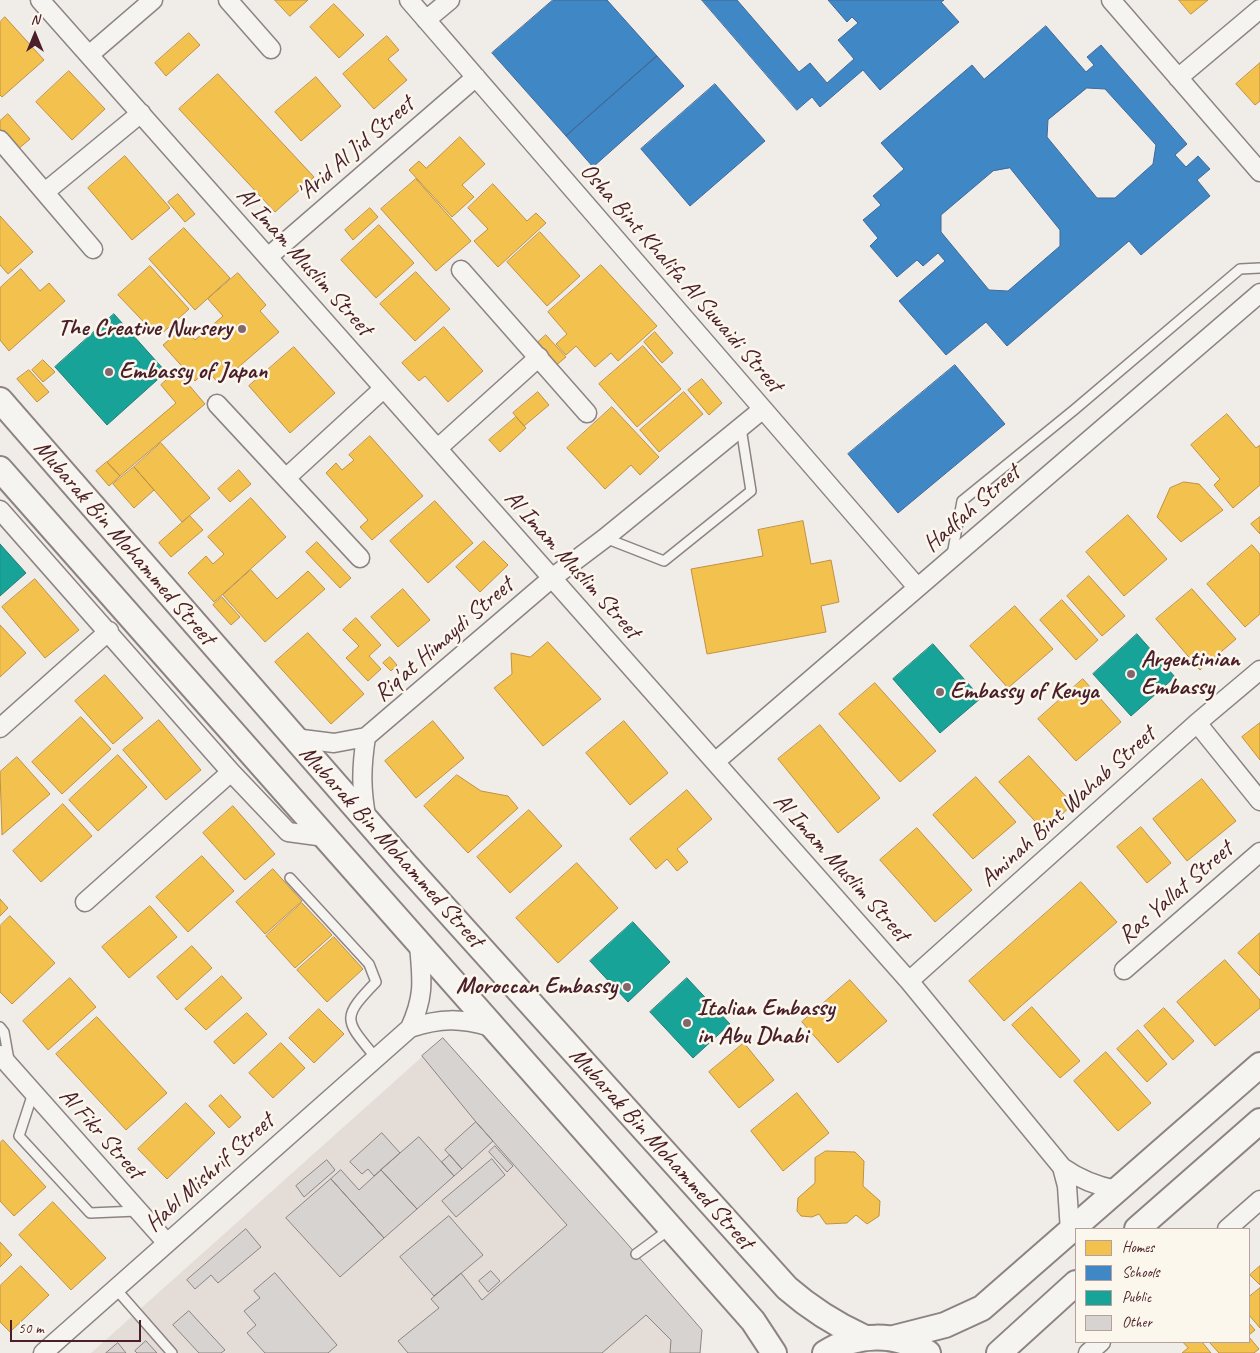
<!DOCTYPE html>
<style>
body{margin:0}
#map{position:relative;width:1260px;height:1353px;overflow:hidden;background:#f0ede8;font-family:Caveat,sans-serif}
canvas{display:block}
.legend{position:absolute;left:1075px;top:1228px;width:175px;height:115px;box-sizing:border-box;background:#fbf7ec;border:1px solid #b4a19f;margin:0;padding:6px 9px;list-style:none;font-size:15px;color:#4a1f2b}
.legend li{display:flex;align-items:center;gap:10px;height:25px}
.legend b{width:25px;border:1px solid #b4a19f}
.north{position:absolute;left:10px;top:10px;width:50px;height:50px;-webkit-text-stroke:4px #fbf7ec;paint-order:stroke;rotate:0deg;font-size:14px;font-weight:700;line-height:20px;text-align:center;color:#4a1f2b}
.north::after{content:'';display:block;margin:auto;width:18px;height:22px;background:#4a1f2b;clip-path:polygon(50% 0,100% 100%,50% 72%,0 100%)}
.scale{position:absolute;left:10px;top:1320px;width:131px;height:22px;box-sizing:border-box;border:2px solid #4a1f2b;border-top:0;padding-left:6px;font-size:15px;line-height:18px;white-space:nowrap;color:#4a1f2b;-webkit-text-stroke:4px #fbf7ec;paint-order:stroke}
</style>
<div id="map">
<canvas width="1260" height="1353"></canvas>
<ul class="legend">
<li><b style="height:14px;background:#f2c14e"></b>Homes</li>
<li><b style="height:14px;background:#3f88c5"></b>Schools</li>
<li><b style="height:14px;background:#17a398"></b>Public</li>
<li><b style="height:14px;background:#d7d3d0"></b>Other</li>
</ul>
<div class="north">N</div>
<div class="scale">50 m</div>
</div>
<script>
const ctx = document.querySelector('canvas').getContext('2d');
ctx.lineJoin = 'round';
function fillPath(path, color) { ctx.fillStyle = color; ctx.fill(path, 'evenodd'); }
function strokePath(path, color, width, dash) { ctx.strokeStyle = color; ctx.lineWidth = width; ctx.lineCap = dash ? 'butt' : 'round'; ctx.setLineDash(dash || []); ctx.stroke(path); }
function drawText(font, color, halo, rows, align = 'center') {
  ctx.font = font + ' Caveat,sans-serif'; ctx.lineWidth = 5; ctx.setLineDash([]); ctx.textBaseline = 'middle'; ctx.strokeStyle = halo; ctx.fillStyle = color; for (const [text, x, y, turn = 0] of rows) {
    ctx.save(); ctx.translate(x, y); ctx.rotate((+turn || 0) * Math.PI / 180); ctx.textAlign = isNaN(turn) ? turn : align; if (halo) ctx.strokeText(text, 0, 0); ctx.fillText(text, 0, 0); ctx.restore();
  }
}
const green = new Path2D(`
 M443 1038 636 1254 700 1353H91Z`);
const homes = new Path2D(`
 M275 0H308L290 16Z
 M1179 0H1208L1191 14Z
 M334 4 364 35 339 58 310 27Z
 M5 17 44 60 2 97 0 95V22Z
 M189 33 200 45 166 76 155 63Z
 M387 36 399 50 388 59 407 80 374 109 343 74Z
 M1260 63V101L1255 105 1236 84Z
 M69 71 105 109 72 140 36 102Z
 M218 74 314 177 275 212 179 109Z
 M316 77 341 106 301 141 275 112Z
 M8 114 30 139 17 150 0 130V121Z
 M460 137 485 164 462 185 474 197 452 217 409 170 419 161 426 168Z
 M125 156 170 208 132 240 88 188Z
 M416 179 471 241 436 271 381 209Z
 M493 184 527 221 536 213 546 223 498 267 474 241 488 229 468 208Z
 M178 194 195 214 185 222 168 202Z
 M370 208 378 217 353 240 345 230Z
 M0 216 33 252 8 274 0 265Z
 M379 225 414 263 376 298 341 260Z
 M184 228 230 278 195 310 149 259Z
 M540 232 580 276 547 306 507 262Z
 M601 265 657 326 618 361 611 353 595 367 576 346 566 355 556 344 567 334 548 312Z
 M150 266 189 309 158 337 118 295Z
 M21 269 40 291 49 283 65 301 9 351 0 340V288Z
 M416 272 450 309 415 341 380 304Z
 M238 273 266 305 260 311 279 332 219 384 207 370 195 381 163 345 184 327 195 340 223 316 208 299Z
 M444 327 483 371 448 402 425 376 419 381 402 363Z
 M655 332 673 353 662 363 644 342Z
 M546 335 566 357 554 367 535 345Z
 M643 346 681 389 637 427 599 384Z
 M294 347 335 393 290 433 249 386Z
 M43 360 55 372 43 382 32 370Z
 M29 370 49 392 37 402 17 379Z
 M177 371 205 404 120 476 107 462 176 403 161 385Z
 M702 379 722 403 709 415 688 390Z
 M538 392 549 405 524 426 513 413Z
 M684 392 703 414 659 452 640 430Z
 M612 407 659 457 640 475 631 465 605 489 567 448Z
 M1227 414 1256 448 1260 445V485L1233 508 1214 485 1220 479 1191 445Z
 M516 417 526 428 500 452 489 440Z
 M370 436 423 496 372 540 360 527 368 520 326 473 336 463 342 470 354 460 349 455Z
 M161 443 210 498 182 522 134 467Z
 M107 462 120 476 109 486 96 471Z
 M134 467 154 490 134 508 113 484Z
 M239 470 251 484 230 502 218 489Z
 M1184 482 1199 484 1223 510 1181 542 1157 517 1170 488Z
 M251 498 286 537 214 602 188 573 206 556 213 564 224 554 208 537Z
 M435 501 473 543 428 583 390 541Z
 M1128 515 1167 559 1124 596 1086 552Z
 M190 516 203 530 171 557 159 543Z
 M1260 517V534L1251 524Z
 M803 521 811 564 831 560 839 602 821 606 826 632 707 654 691 569 763 556 758 530Z
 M484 541 508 565 480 592 456 567Z
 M317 542 351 578 340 588 306 552Z
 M1252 545 1260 554V614L1245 627 1207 584Z
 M251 570 277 599 308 571 325 589 265 642 223 595Z
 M1089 576 1125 616 1102 636 1067 596Z
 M35 579 79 630 45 658 2 607Z
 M403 589 430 620 398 647 371 617Z
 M1192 589 1236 639 1200 670 1156 619Z
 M222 597 240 617 231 625 213 605Z
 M1062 600 1098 640 1076 660 1040 620Z
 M1015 606 1053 649 1008 688 970 646Z
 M356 618 381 645 369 656 381 669 368 681 346 658 359 646 343 630Z
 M0 625 26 653 0 677Z
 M308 633 364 694 331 724 275 662Z
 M548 642 601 699 543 746 494 688 512 674 511 653 530 657Z
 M390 657 397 665 391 671 383 663Z
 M105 675 143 718 113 744 75 701Z
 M1083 679 1121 722 1076 761 1038 719Z
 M875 683 936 751 900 782 839 714Z
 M81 717 111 749 62 794 32 762Z
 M159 720 201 770 166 800 123 750Z
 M433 721 464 758 416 798 385 761Z
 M624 721 668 773 630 805 586 753Z
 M1260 723V760L1242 737Z
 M820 725 880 798 838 833 778 759Z
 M118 755 147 787 98 831 69 800Z
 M1029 756 1073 804 1044 831 999 782Z
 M17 757 50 794 2 835 0 772Z
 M457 775 481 791 508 796 518 808 468 853 424 806Z
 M976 777 1016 822 973 859 933 815Z
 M1202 779 1236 821 1187 861 1153 819Z
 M687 790 712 819 677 849 688 862 677 871 667 859 656 869 630 839Z
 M63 804 92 836 41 882 13 851Z
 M233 806 275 854 245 880 203 833Z
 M529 810 562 846 510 893 477 857Z
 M1141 827 1171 863 1147 883 1117 847Z
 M917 828 972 890 935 922 880 860Z
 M202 856 234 891 188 932 156 897Z
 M577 863 618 908 558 963 516 918Z
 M273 869 302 901 265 934 236 902Z
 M1081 882 1117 922 1004 1021 969 981Z
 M0 899 8 908 0 916Z
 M302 903 332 935 295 968 266 936Z
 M150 906 177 937 129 978 102 947Z
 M10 916 55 963 12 1004 0 992V926Z
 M1260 933V976L1238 953Z
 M334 937 363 969 327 1002 297 970Z
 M192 946 212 968 177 1000 157 977Z
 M1225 960 1260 1000V1008L1215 1046 1177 1002Z
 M222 976 242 998 206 1030 185 1009Z
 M70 978 96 1007 48 1050 23 1021Z
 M850 980 887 1021 838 1063 802 1022Z
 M1032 1007 1080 1061 1060 1078 1012 1025Z
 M1164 1008 1194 1041 1173 1060 1144 1026Z
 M319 1009 344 1034 314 1063 289 1038Z
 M247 1013 267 1034 234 1064 214 1042Z
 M97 1017 167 1093 126 1130 56 1054Z
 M1138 1030 1167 1064 1147 1082 1117 1049Z
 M281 1043 305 1068 273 1098 249 1073Z
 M744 1043 774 1080 739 1108 709 1072Z
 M1106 1052 1151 1103 1118 1131 1074 1081Z
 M797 1093 829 1133 783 1171 751 1131Z
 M221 1095 241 1117 229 1128 209 1106Z
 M186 1103 215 1133 167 1179 138 1149Z
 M3 1140 46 1187 14 1216 0 1201V1143Z
 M826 1151 855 1152 864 1161 863 1186 880 1201 879 1216 867 1224 856 1215 847 1223 826 1224 819 1214 812 1217 801 1216 797 1211 798 1198 815 1183V1158Z
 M53 1202 106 1258 71 1290 19 1235Z
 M0 1242 12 1255 0 1267Z
 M21 1266 49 1295 10 1332 0 1322V1286Z
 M1260 1266V1285L1250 1275Z
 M1260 1288V1328L1249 1315V1297Z
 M1249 1323 1255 1330 1249 1335Z
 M1249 1337 1259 1349 1254 1353H1219L1209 1342H1249Z
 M1183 1342H1202L1211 1353H1182L1188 1348Z`);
const schools = new Path2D(`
 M553 0H607L657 56 566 136 492 53Z
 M702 0H737L799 72 810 63 827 83 854 59 838 40 858 23 852 17 847 22 828 0H944L941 2 959 22 880 90 863 70 820 107 812 97 797 110Z
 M1046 26 1086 72 1094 65 1087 57 1101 45 1187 144 1175 155 1186 167 1198 156 1210 169 1197 180 1210 196 1141 255 1129 241 1007 346 986 322 946 355 899 301 945 261 938 253 923 266 917 260 897 277 870 246 878 238 863 220 881 205 873 196 904 169 881 143 972 65 984 79ZM1087 88 1105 89 1156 145 1153 164 1115 198H1097L1047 137 1048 120ZM1010 168 1060 230V246L1008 291 989 290 941 232V215L993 171Z
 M657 56 684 86 593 167 566 136Z
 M715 84 765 141 690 206 641 149Z
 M955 365 1005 424 898 513 848 454Z`);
const public = new Path2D(`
 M114 314 166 372 107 425 55 367Z
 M0 544 26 573 0 596Z
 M1137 634 1175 677 1131 716 1093 674Z
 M933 644 981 698 940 733 893 679Z
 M633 922 670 962 628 1002 590 961Z
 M687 978 730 1024 693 1058 650 1012Z`);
const building = new Path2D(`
 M443 1038 623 1239 702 1330 700 1353H670L671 1340 646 1315 602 1353H408L398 1341 439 1308 431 1299 461 1273 482 1300 567 1225 476 1122 422 1056Z
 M476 1122 493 1141 462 1169 445 1150Z
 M382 1133 400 1153 374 1176 368 1169 362 1174 350 1162Z
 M419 1137 454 1176 417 1209 381 1170Z
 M495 1146 513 1166 507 1172 489 1152Z
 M450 1155 462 1169 454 1176 442 1162Z
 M492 1159 505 1175 456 1217 442 1201Z
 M327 1160 335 1170 304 1197 296 1186Z
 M341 1170 359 1190 381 1170 417 1209 384 1238 331 1179Z
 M331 1179 384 1238 340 1277 286 1218Z
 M449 1216 483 1255 434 1296 400 1257Z
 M246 1229 261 1247 218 1283 211 1275 195 1289 187 1280Z
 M491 1271 500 1281 488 1292 479 1281Z
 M275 1273 337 1345 328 1353H265L247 1333 256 1325 244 1311 260 1298 254 1291Z
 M189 1311 225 1350 221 1353H199L173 1325Z
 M146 1341 157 1353H137L135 1351Z
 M118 1343 126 1353H106Z`);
const service = new Path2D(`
 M605 538 664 561 751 491 741 428
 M952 555 962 501 1074 410 1240 269 1260 268
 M290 878 369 964 376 982C340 1019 345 1020 376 1058
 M0 1027 4 1032 9 1060
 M33 1093 19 1136 90 1213 137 1211
 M636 1254 670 1229
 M115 1288 172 1353`);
const minor = new Path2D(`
 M40 0 909 981 1062 1167C1079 1179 1096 1186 1117 1190
 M228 0 271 49
 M409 0 917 587
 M1111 0 1260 172
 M426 20 450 0
 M89 55 153 0
 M1178 78 1260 9
 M0 140 93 249
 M45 192 141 113
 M268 257 476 77
 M461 270 587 413
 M217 404 360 558
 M438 448 539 357
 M286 478 384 388
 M0 510 231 772 288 832 325 837
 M1197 723 1260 801
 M0 728 109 631
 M366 737C361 769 361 790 367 821
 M294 738 334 743 366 737 552 578 605 538 763 409
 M715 762 1260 293
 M85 902 231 772
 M1124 970 1260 852
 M909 981 1197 723 1260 670
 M410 1028C425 995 422 980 419 945
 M0 1055 167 1243
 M1062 1167 1067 1186 1070 1231
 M1227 1229 1260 1200
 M43 1353 410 1028C441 1018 460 1018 491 1027
 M1088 1353 1101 1342`);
const secondary = new Path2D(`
 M0 400 405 864 787 1288C811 1309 835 1324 863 1337
 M0 469 753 1321 774 1353
 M1137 1229 1260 1121
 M894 1338 945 1325 982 1308 1260 1065
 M825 1353C856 1333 896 1332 928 1353
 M999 1353 1076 1283`);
const markers = [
 [242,329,5,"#84676d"],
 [109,372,5,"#84676d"],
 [1131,674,5,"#84676d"],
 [940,692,5,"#84676d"],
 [627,987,5,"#84676d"],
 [687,1023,5,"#84676d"]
];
const streetNames = [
 ["'Arid Al Jid Street",356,149,-41],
 ["Al Imam Muslim Street",304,262,48],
 ["Osha Bint Khalifa Al Suwaidi Street",681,278,49],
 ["Hadfah Street",972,509,-41],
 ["Mubarak Bin Mohammed Street",124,543,49],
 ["Al Imam Muslim Street",572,565,48],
 ["Riq'at Himaydi Street",444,640,-41],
 ["Aminah Bint Wahab Street",1068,807,-42],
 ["Mubarak Bin Mohammed Street",391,847,48],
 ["Al Imam Muslim Street",841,868,48],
 ["Ras Yallat Street",1176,893,-41],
 ["Al Fikr Street",101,1134,48],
 ["Mubarak Bin Mohammed Street",661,1149,48],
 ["Habl Mishrif Street",210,1173,-42]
];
const poiNames = [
 ["The Creative Nursery",232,329,"right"],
 ["Embassy of Japan",119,372],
 ["Argentinian",1141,660],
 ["Embassy",1141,688],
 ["Embassy of Kenya",950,692],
 ["Moroccan Embassy",617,987,"right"],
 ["Italian Embassy",697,1009],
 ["in Abu Dhabi",697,1037]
];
fillPath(green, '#e4ddd7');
fillPath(homes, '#f2c14e');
strokePath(homes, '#c09044', 1);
fillPath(schools, '#3f88c5');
strokePath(schools, '#426897', 1);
fillPath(public, '#17a398');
strokePath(public, '#267b77', 1);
fillPath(building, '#d7d3d0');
strokePath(building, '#8d8383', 1);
strokePath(service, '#8d8383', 12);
strokePath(minor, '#8d8383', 21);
strokePath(secondary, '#8d8383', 28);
strokePath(service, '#f5f4f0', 9);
strokePath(minor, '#f5f4f0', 18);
strokePath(secondary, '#f5f4f0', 24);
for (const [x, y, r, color] of markers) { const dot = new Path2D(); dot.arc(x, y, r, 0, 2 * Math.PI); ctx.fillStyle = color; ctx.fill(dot); strokePath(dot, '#fbf7ec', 2); }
drawText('24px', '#4a1f2b', '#fbf7ec', streetNames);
drawText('bold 24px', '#4a1f2b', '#fbf7ec', poiNames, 'left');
</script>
